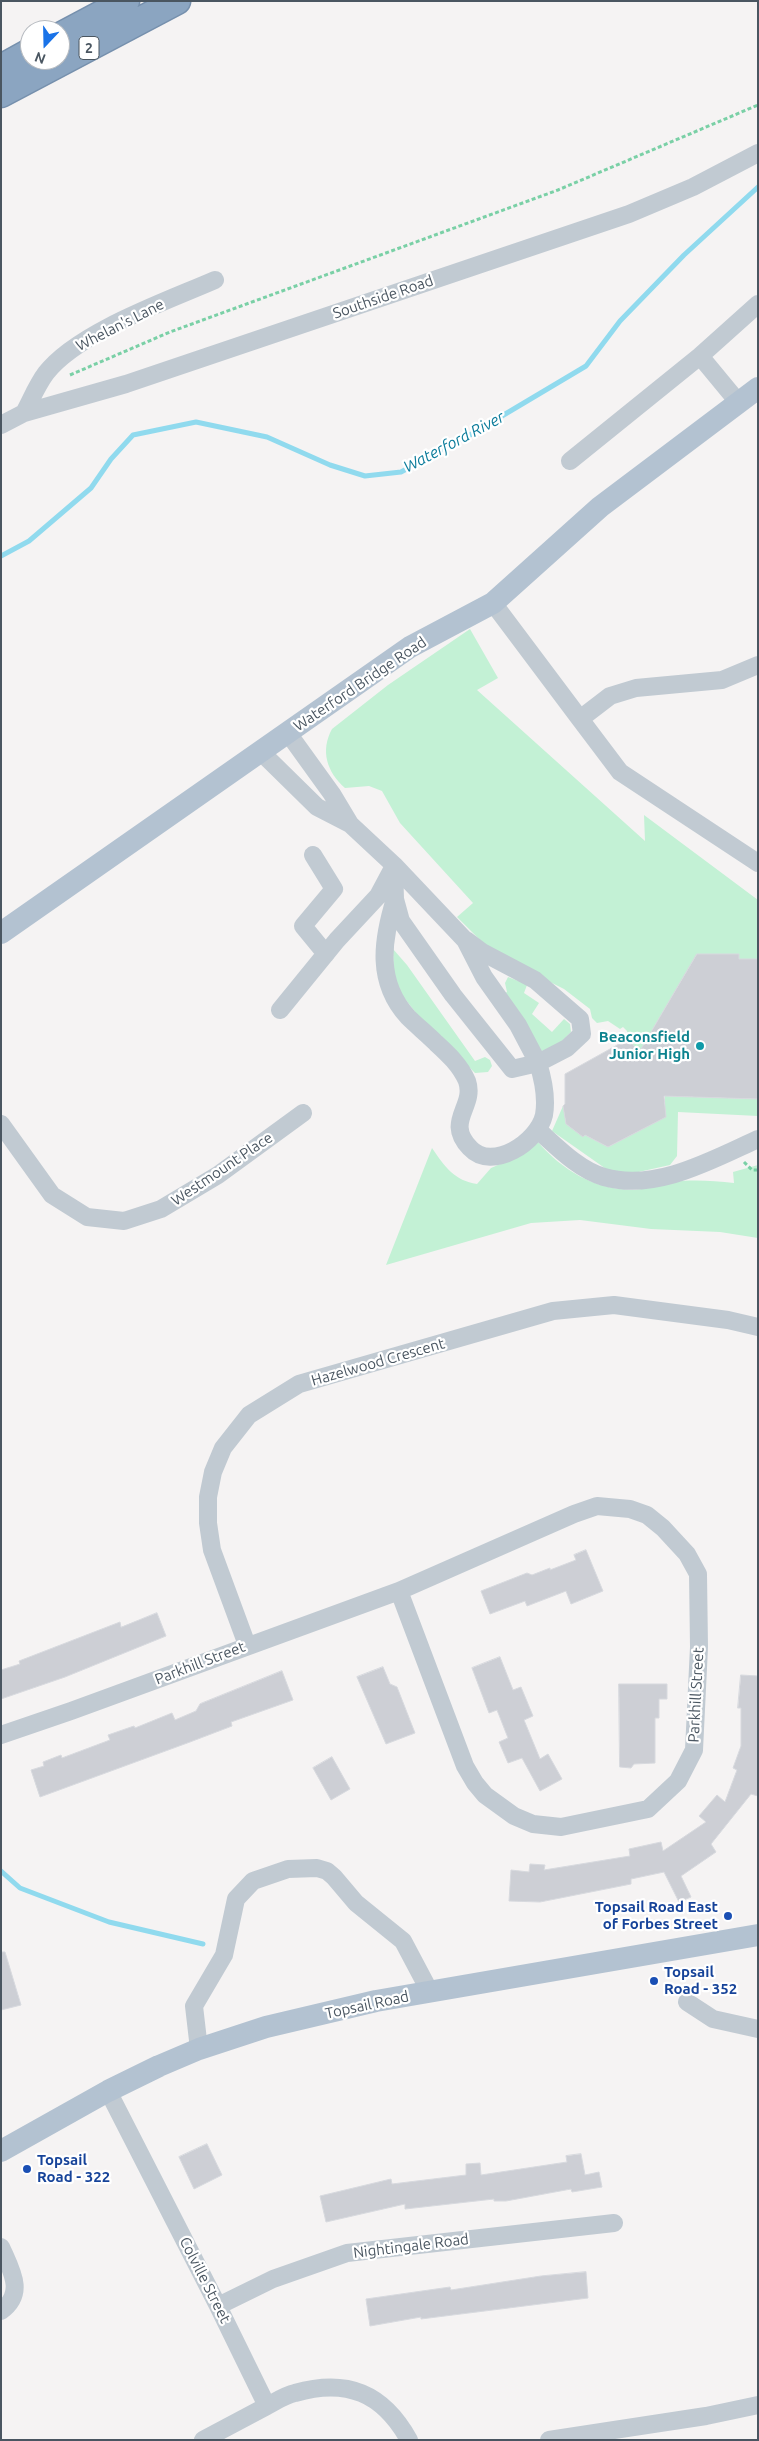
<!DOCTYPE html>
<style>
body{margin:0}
#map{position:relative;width:759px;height:2441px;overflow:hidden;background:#f5f3f3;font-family:Ubuntu,sans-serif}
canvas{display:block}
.frame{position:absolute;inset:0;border:2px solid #4a5661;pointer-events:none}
.north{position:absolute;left:20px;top:20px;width:50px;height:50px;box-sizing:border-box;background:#fff;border:1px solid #b7bbc0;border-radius:50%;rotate:201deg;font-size:14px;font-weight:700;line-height:20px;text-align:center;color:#4a5661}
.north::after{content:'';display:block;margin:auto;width:18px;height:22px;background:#1a73e8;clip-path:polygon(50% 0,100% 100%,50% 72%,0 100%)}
</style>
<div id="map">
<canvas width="759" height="2441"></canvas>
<div class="frame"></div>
<div class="north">N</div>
</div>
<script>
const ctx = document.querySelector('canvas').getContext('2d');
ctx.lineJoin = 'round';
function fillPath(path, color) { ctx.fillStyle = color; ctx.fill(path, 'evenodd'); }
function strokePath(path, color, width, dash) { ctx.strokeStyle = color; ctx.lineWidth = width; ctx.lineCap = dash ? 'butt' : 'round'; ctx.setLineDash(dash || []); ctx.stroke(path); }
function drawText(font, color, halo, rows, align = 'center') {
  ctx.font = font + ' Ubuntu,sans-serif'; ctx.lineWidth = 4.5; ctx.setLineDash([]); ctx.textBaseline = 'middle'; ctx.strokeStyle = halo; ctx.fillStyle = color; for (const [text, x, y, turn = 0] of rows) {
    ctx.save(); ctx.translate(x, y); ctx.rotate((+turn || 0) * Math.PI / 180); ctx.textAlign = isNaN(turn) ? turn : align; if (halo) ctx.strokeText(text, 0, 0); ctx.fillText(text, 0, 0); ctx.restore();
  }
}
const green = new Path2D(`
 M470 629 498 678 477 690 645 841 644 815 758 900V959H739V954H697L639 1052 628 1039 627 1031 623 1027 620 1029 608 1021 597 1023 592 1018 590 1009 564 989 494 954 457 917 473 903 400 823 382 791 369 786 345 788C327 772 320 751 332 729L388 685Z
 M393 949 407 965 475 1061 485 1057 490 1060 492 1066 488 1072 475 1073 420 1018 394 985Z
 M508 977 521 982 523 980 527 985 524 993 539 1003 532 1014 552 1032 564 1019 570 1024 571 1032 553 1050 540 1051 505 993 507 992 505 983Z
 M665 1096 758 1099V1116L678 1112 677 1156 670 1165 634 1173 609 1171 552 1131 563 1106 566 1124 583 1136 585 1135 608 1147 665 1117Z
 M538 1142C562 1170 594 1189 631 1190 645 1190 659 1184 673 1182 693 1179 714 1181 734 1183L733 1172 758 1165V1238L720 1232 651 1229 580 1220 531 1223 386 1265 432 1148C444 1166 455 1181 477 1184L491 1168 524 1154Z`);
const stream = new Path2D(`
 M1 556 29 541 91 488 111 459 133 435 196 422 267 437 330 465 365 476 401 472 470 435 586 366 620 321 684 255 758 187
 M1 1871 20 1888 109 1922 203 1944`);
const building = new Path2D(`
 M697 954H739V959H758V1099L664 1096 666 1117 608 1147 585 1135 583 1137 566 1124 563 1106 565 1104V1074L628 1039 639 1052Z
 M586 1550 603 1591 571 1604 566 1591 527 1606 525 1601 490 1614 481 1591 527 1573 532 1575 550 1568V1570L576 1560 574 1555Z
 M157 1613 166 1636 65 1677 1 1699V1670L20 1664 19 1661 120 1622 121 1627Z
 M500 1657 513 1690 521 1687 533 1716 524 1720 540 1759 548 1754 562 1779 540 1791 522 1758 508 1763 499 1742 508 1738 497 1710 489 1713 472 1668Z
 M383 1667 390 1684 397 1687 415 1733 386 1744 357 1677Z
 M282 1671 293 1700 231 1722 232 1726 190 1742 40 1797 31 1770 44 1766 43 1762 61 1755 62 1758 110 1740 108 1735 134 1726 135 1728 172 1713 175 1720 196 1711 200 1704Z
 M741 1675 758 1676V1796L751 1794 711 1844 716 1852 681 1876 691 1897 679 1902 664 1872 631 1879V1884L540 1902 509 1901 511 1870 529 1872 530 1864 545 1865 544 1870 630 1856 629 1849 661 1842 663 1851 706 1822 699 1816 717 1795 725 1802 737 1770 733 1768 741 1746V1708H738Z
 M619 1684H667V1699H659V1718H655V1763L634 1764 631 1768 620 1767Z
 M332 1757 350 1789 331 1800 313 1768Z
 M1 1952H5L21 2005 1 2010Z
 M207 2144 222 2175 194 2189 179 2157Z
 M581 2154 585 2175 599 2172 602 2187 572 2192 571 2189 506 2201H494V2199L405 2209V2204L326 2222 320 2196 391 2179 392 2184 466 2175V2164L480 2163 481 2175 567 2162 566 2156Z
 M586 2272 588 2298 421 2319V2317L370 2326 366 2299 450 2287 451 2290 541 2276Z`);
const path = new Path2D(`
 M70 375 170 332 558 190 758 105
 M744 1162 752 1170H758`);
const minor = new Path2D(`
 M700 356 738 402
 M24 413C31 400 37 385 46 373 78 332 167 301 215 280
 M1 425 24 413 126 384 629 214 693 187 758 153
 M570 461 700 356 758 304
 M493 603 580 719 610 696 636 688 722 680 758 665
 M580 719 620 772 758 863
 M288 733 332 794 350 824
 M261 752 317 807 350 824 394 865 465 940 484 977 518 1025 538 1063 512 1069 453 995 401 921 395 899 394 865
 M313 855 334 889 303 926 326 954
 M395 899C382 941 376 982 408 1017 417 1026 427 1034 436 1043 448 1054 460 1065 467 1081 476 1107 444 1121 470 1148 492 1172 538 1142 544 1115 547 1098 543 1079 538 1063L567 1048 582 1034 580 1019 535 980 482 952 466 940
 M280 1010 337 940 378 896 394 866
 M1 1124 52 1195 87 1217 124 1221 161 1209 218 1175 303 1113
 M538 1130C557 1147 579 1170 604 1177 655 1192 712 1160 758 1139
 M247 1645 212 1550 208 1523V1497L213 1472 223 1448 249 1415 299 1384 553 1311 614 1305 728 1320 758 1327
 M1 1735 71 1711 399 1591 574 1514 597 1506 630 1509 647 1515 663 1528 687 1554 698 1574 699 1647 694 1750 678 1781 648 1809 561 1827 533 1824 514 1816 485 1795 475 1783 465 1766 399 1591
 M687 2002 713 2019 758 2029
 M199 2049 194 2006 224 1955 236 1899 253 1881 288 1869 317 1868 327 1871 334 1877 356 1903 403 1941 430 1992
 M108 2091 218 2306 267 2406 203 2440
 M1 2247C11 2270 26 2293 1 2311
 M218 2306 273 2279 347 2253 614 2223
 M267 2406C275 2402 285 2395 295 2393 347 2378 383 2393 409 2440
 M549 2440 706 2416 758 2405`);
const major = new Path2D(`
 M1 933 410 647 493 603 600 507 758 388
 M1 2151 108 2091 159 2066 199 2049 266 2027 376 2001 758 1935`);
const highway = new Path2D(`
 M60 36 126 1
 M1 68 30 52
 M1 94 177 1`);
const markers = [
 [700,1046,5,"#0f9aa8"],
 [728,1916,5,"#1a4fb4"],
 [654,1981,5,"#1a4fb4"],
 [27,2169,5,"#1a4fb4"]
];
const shields = [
 [89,48,20]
];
const shieldNames = [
 ["2",89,48]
];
const streetNames = [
 ["Southside Road",383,297,-19],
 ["Whelan's Lane",120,325,-27],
 ["Waterford Bridge Road",360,684,-34],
 ["Westmount Place",222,1169,-34],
 ["Hazelwood Crescent",378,1362,-16],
 ["Parkhill Street",200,1663,-21],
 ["Parkhill Street",696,1695,-87],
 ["Topsail Road",367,2005,-12],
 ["Nightingale Road",411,2246,-7],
 ["Colville Street",205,2280,63]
];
const cultureNames = [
 ["Beaconsfield",690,1037],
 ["Junior High",690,1054]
];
const transitNames = [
 ["Topsail Road East",718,1907,"right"],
 ["of Forbes Street",718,1924,"right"],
 ["Topsail",664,1972],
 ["Road - 352",664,1989],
 ["Topsail",37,2160],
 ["Road - 322",37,2177]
];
const waterNames = [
 ["Waterford River",454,442,-28]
];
fillPath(green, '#c3f1d5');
strokePath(stream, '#90daee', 5);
fillPath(building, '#cdcfd5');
strokePath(building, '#d7d9de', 1);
strokePath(highway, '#7690ad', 29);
strokePath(path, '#7ad0a6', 3, [4, 2.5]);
strokePath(minor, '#c1cad2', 18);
strokePath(major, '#b3c2d1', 22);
strokePath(highway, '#8ba5c1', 26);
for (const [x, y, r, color] of markers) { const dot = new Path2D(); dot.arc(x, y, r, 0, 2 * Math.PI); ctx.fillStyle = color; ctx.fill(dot); strokePath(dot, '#fff', 2); }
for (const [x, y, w] of shields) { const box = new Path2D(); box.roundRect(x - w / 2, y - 11.5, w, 23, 4); ctx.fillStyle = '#fff'; ctx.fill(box); strokePath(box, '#4a5661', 1); }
drawText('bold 14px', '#4a5661', null, shieldNames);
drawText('15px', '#4a5661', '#fff', streetNames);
drawText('bold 15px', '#0d838f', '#fff', cultureNames, 'right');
drawText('bold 15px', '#164399', '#fff', transitNames, 'left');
drawText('italic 16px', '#0c7c9b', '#fff', waterNames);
</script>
